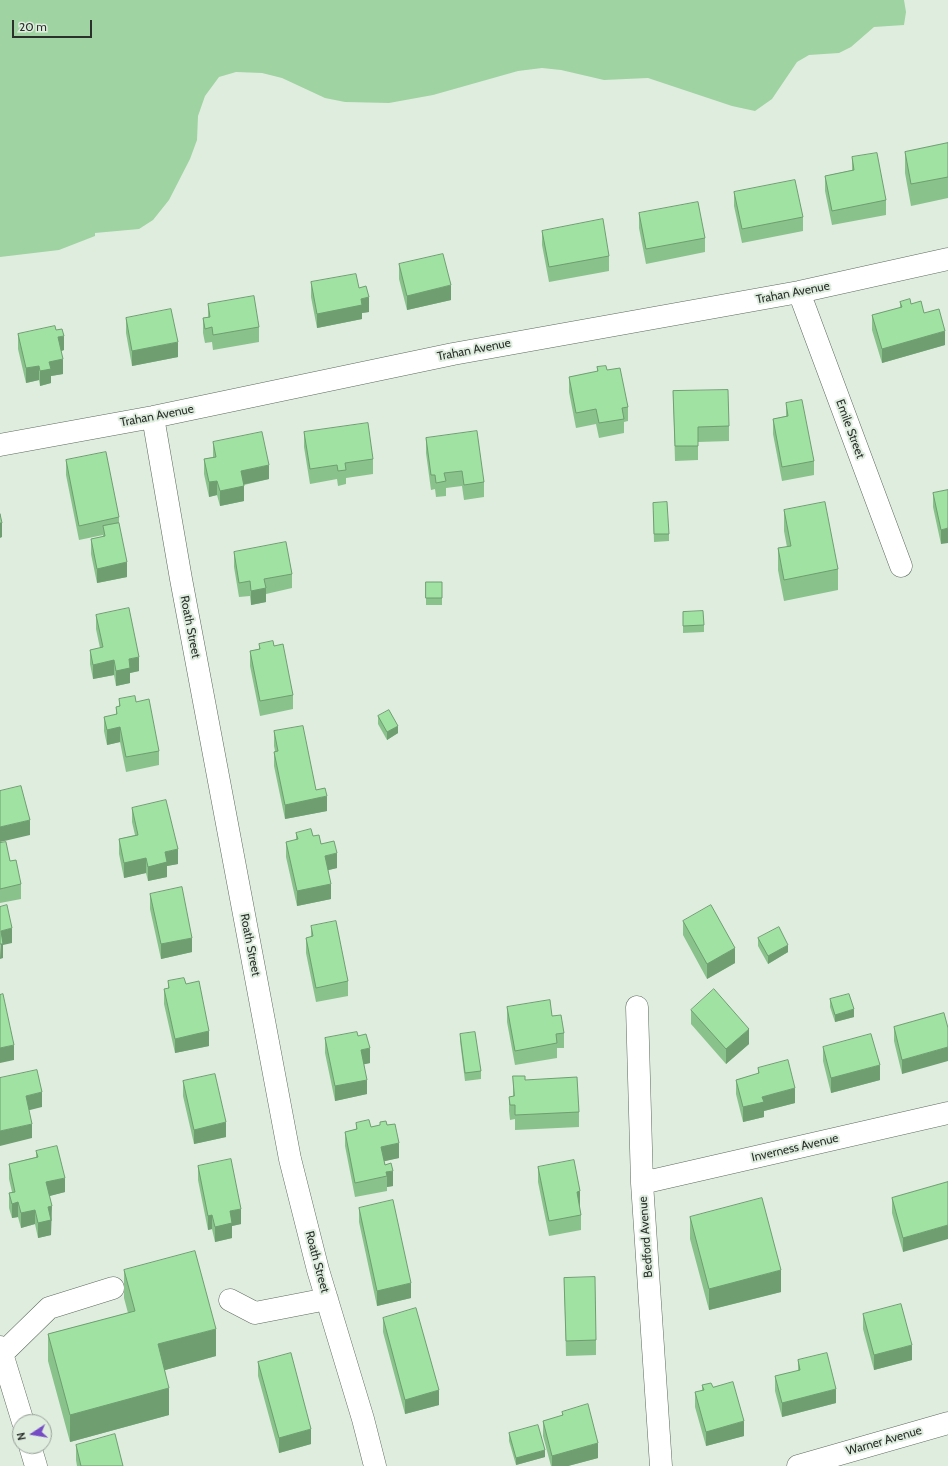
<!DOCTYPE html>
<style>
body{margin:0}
#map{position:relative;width:948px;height:1466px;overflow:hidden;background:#dfeddf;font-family:Cabin,sans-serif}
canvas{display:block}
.north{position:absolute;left:12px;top:1414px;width:40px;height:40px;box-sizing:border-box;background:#dfeddf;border:1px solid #97a197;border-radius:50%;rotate:258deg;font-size:11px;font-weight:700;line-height:16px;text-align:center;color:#2b302b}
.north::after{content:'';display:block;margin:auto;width:14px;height:18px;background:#764cc4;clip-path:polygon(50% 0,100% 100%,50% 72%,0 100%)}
.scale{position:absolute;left:12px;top:20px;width:80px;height:18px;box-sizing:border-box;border:2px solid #2b302b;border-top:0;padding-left:5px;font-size:12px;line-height:14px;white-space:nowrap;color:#2b302b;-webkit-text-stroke:3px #dfeddf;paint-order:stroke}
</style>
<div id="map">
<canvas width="948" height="1466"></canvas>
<div class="north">N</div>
<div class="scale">20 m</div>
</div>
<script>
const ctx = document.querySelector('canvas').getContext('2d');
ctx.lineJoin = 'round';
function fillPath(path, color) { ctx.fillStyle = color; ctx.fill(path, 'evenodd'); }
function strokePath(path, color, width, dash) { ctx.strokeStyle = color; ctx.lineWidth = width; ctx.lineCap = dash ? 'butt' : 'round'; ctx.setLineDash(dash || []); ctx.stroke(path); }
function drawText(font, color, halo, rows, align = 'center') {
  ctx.font = font + ' Cabin,sans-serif'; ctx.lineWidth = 4; ctx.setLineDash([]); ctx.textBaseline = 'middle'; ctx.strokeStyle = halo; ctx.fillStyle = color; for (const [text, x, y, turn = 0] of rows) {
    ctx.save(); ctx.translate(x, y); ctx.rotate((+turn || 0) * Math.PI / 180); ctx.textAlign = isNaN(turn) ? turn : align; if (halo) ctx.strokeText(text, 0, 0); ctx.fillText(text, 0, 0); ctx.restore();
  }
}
const green = new Path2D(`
 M0 0H904L906 12 904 25 874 27 851 47 839 53 809 55 797 62 772 99 755 111 732 106 648 78 604 80 561 70 542 68 518 71 433 95 389 103 345 102 325 98 282 78 262 73 236 72 219 77 205 96 198 116 197 140 190 159 169 200 153 220 139 229 95 233V236L59 250 0 257Z`);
const minor = new Path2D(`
 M799 292 901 566
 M153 417 181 579 290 1159 318 1270 363 1419 375 1466
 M0 445 153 417 453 354 799 292 948 259
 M637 1007 642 1183 661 1466
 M642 1183 948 1113
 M230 1300 255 1313 327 1299
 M0 1347 23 1422
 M2 1354 49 1308 113 1288
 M30 1446 36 1466
 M798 1466 948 1423`);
const wall = new Path2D(`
 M948 143V198L911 206 905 173V152Z
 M852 157 886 200V215L832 225 825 191V176L852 170Z
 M734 192 803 217V231L742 243 734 206Z
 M639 213 705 238V252L646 264 639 228Z
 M542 231 609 256V271L549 282 542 245Z
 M399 264 451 300 407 310 399 279Z
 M311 282 359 288 369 312 362 313V319L317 328 311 297Z
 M900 302 911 304 945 345 882 363 872 330V315L900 308Z
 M208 304 259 327V342L213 350 212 342 205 343 203 333V318L208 317Z
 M126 318 178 357 132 366 126 333Z
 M56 330 64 350 61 351 63 374 51 376V383L40 386 39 380 26 383 18 349V334Z
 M597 367 607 370 628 407V421L624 422V433L599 438 596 424 576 428 569 392V377L597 372Z
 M673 391 729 426V441L698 442V460L675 461Z
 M786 403 814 461V475L782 481 773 434V419L786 416Z
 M304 432 373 459V474L346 478V484L338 486 337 479 310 484 304 447Z
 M426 438 484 482V497L464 500 462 486 446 488V496L436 497 435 489 431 490 426 453Z
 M213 442 269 479 244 485V501L220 506 217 495 209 497 204 474V459L213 457Z
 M66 460 119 517V526L127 577 97 583 91 554V539L103 537V535L79 540 66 475Z
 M948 490 941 544 933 507V493Z
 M653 510 669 534V541L654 542Z
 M784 510 838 569V590L784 601 778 570V548L787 547 784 531Z
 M234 552 292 574V588L266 594V602L251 605 250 596 239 597 234 567Z
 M426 582H442V605H426Z
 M683 612 704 625V632L683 633Z
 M96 615 139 671 130 673V683L116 686 114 675 93 679 90 664V650L100 648 96 629Z
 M259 644 293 695V709L260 716 250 666V651L259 649Z
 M119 699 136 702 159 751V765L126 772 120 742 107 745 104 731V717L116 715V707L119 706Z
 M378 716 398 733 387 740 378 724Z
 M274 731 316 790 327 811 285 819 274 766V752L275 751 274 746Z
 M132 808 178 864 167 866V877L148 881 146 873 124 878 119 854V839L135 835 132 822Z
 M296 833 321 844 337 868 328 870 331 899 297 906 286 857V842L296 840Z
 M0 843 10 861 21 884V899L0 903Z
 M150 894 192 952 161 959 150 909Z
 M683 921 735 963 707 979 683 935Z
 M311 926 348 981V996L316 1002 306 953V938L311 937Z
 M758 938 788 952 768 964 758 946Z
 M168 981 209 1046 175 1053 164 1004V989H168Z
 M830 999 854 1017 835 1022 830 1007Z
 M507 1007 552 1016 564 1033V1048H557V1058L515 1065 507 1022Z
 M691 1010 749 1044 726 1064 691 1024Z
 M944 1013 902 1074 894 1041V1027Z
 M460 1034 481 1071V1079L465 1081 460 1041Z
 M358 1036 370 1063 364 1064 367 1094 335 1101 325 1053V1038Z
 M823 1047 880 1080 831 1093 823 1061Z
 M758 1068 795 1103 764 1111V1117L743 1122 736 1094V1080L758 1074Z
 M513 1076 525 1080 579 1112V1127L515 1130V1119L510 1120 509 1111V1097L513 1096Z
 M183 1081 226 1137 194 1144 183 1096Z
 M380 1122 387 1125 399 1158 384 1161 393 1186 387 1187V1191L355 1197 345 1146V1132L356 1129V1123L371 1127 380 1126Z
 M36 1151 65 1192 49 1196 52 1221H51V1235L38 1238 35 1224 21 1228 18 1217 12 1218 9 1208V1193L12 1192 9 1179V1164L36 1157Z
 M198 1166 241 1224 232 1226V1238L215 1242 212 1229 208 1230 198 1180Z
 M538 1167 580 1206H579L581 1215V1230L549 1236 538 1182Z
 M948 1182 903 1252 892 1213V1198Z
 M359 1208 411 1298 377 1306 359 1222Z
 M690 1217 781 1292 709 1310 690 1239Z
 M124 1270 216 1356 165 1370 169 1415 70 1442 48 1361V1334L128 1313 124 1298Z
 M564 1278 596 1340V1355L566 1356Z
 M863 1314 912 1360 874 1370 863 1329Z
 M383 1318 439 1405 405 1414 383 1332Z
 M798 1360 836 1403 782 1417 775 1391V1376L798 1371Z
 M258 1362 311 1444 279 1453 258 1376Z
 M702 1385 744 1436 706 1446 695 1407V1392L702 1391Z
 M562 1412 598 1458 568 1466H551L543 1436V1421L562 1416Z
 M509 1433 545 1457 516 1465 509 1441Z
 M76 1445 123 1466H77L76 1460Z`);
const shadedWall = new Path2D(`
 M451 285V300L407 310V296Z
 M369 297V312L362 313V319L317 328V314L361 299Z
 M945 331V345L882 363V349Z
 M64 336V350L58 352V337Z
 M178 342V357L132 366V351Z
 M63 359V374L51 376V383L40 386V371L49 362Z
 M39 366V380L26 383V368Z
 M269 465V479L241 485V471Z
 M217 481V495L209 497V482Z
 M244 486V501L220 506V491Z
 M0 523H2V537L0 538Z
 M948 528V543L941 544V530Z
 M127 562V577L97 583V569Z
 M266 588V602L251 605V591Z
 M139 657V671L130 673V683L116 686V671L129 659Z
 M114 660V675L93 679V665Z
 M398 726V733L387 740V732Z
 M120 727V742L107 745V730Z
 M327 796V811L285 819V805Z
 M30 820V835L0 842V827Z
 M178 849V864L167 866V877L148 881V867L165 852Z
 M337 853V868L325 871V856Z
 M146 858V873L124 878V863Z
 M331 884V899L297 906V891Z
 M12 928V943L3 945V958L0 959 1 931Z
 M192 938V952L161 959V944Z
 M788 945V952L768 964V956Z
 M735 948V963L707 979V964Z
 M854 1009V1017L835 1022V1015Z
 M749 1029V1044L726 1064V1049Z
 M209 1031V1046L175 1053V1039Z
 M14 1045V1060L0 1063V1048Z
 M948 1047V1061L902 1074V1060Z
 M370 1048V1063L361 1065V1050Z
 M880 1065V1080L831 1093V1078Z
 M367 1080V1094L335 1101V1086Z
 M795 1088V1103L764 1111V1117L743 1122V1107L762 1097Z
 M42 1092V1107L26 1111V1096Z
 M226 1122V1137L194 1144V1130Z
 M32 1124V1138L0 1146V1131Z
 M399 1143V1158L381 1162V1147Z
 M393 1171V1186L387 1187V1176L386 1172Z
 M65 1178V1192L46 1197V1182Z
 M580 1191V1206L577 1207V1192Z
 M18 1202V1217L12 1218V1204Z
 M52 1206 51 1235 38 1238V1223L48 1207Z
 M241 1209V1224L232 1226V1238L215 1242V1227L230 1211Z
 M35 1210V1224L21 1228V1213Z
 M212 1215V1229L208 1230V1216Z
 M948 1225V1239L903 1252V1238Z
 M781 1270V1292L709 1310V1289Z
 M411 1283V1298L377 1306V1291Z
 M216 1329V1356L158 1372V1344Z
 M912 1345V1360L874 1370V1355Z
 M169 1388V1415L70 1442V1415Z
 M836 1389V1403L782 1417V1403Z
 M439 1390V1405L405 1414V1400Z
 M744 1421V1436L706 1446V1432Z
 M311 1429V1444L279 1453V1438Z
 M598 1443V1458L568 1466H552V1456Z
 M545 1450V1457L516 1465V1458Z`);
const building = new Path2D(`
 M948 143V177L911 184 905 152Z
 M877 153 886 200 832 211 825 176 854 170 852 157Z
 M795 180 803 217 742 229 734 192Z
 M698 202 705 238 646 249 639 213Z
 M603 219 609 256 549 267 542 231Z
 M443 254 451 285 407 296 399 264Z
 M356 274 359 288 366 286 369 297 361 299 362 305 317 314 311 282Z
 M254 296 259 327 213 335 212 327 205 329 203 318 210 317 208 304Z
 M910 299 911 304 921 301 924 313 939 309 945 331 882 349 872 315 902 307 900 302Z
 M171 309 178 342 132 351 126 318Z
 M55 326 56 330 62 329 64 336 58 337 63 359 49 362 51 369 40 371 39 366 26 368 18 334Z
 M606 366 607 370 620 368 628 407 622 408 624 419 599 423 596 409 576 413 569 377 598 371 597 367Z
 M728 390 729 426 698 427V446H675L673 391Z
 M802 400 814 461 782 467 773 419 788 416 786 403Z
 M368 423 373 459 345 463 346 470 338 471 337 465 310 469 304 432Z
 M477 431 484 482 464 485 462 471 444 473 446 481 436 483 435 475H431L426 438Z
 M262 432 269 465 241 471 244 486 220 491 217 481 209 482 204 459 216 457 213 442Z
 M106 452 119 517 79 526 66 460Z
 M948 490V528L941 530 933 493Z
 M667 502 669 534H654L653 503Z
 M825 502 838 569 784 580 778 548 791 546 784 510Z
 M0 514 2 523H0Z
 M119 523 127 562 97 569 91 539 105 536 103 526Z
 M286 542 292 574 264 579 266 588 251 591 250 581 239 583 234 552Z
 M426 582H442V598H426Z
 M129 608 139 657 129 659 130 668 116 671 114 660 93 665 90 650 103 647 96 615Z
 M703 611 704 625 683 626V612Z
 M273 641 274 646 283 644 293 695 260 701 250 651 260 649 259 644Z
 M135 696 136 702 149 699 159 751 126 757 120 727 107 730 104 717 117 714 116 707 120 706 119 699Z
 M389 710 398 726 387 732 378 716Z
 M303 726 316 790 325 788 327 796 285 805 274 752 278 751 274 731Z
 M21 786 30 820 0 827V791Z
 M166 800 178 849 165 852 167 862 148 867 146 858 124 863 119 839 138 835 132 808Z
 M311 829 313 836 319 835 321 844 334 841 337 853 325 856 331 884 297 891 286 842 298 839 296 833Z
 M6 842 10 861 16 860 21 884 0 889V843Z
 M182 887 192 938 161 944 150 894Z
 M7 905 12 928 1 931 3 944H0V907Z
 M711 905 735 948 707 964 683 921Z
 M336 921 348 981 316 988 306 938 313 936 311 926Z
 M779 927 788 945 768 956 758 938Z
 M184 978 186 984 199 981 209 1031 175 1039 164 989 169 988 168 981Z
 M714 989 749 1029 726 1049 691 1010Z
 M3 994 14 1045 0 1048V995Z
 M849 994 854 1009 835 1015 830 999Z
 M550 1000 552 1016 561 1015 564 1033 556 1034 557 1043 515 1051 507 1007Z
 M944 1013 948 1028V1047L902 1060 894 1027Z
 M357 1032 358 1036 366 1034 370 1048 361 1050 367 1080 335 1086 325 1038Z
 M475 1032 481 1071 465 1073 460 1034Z
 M871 1034 880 1065 831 1078 823 1047Z
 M788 1060 795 1088 762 1097 764 1102 743 1107 736 1080 759 1073 758 1068Z
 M37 1070 42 1092 26 1096 32 1124 0 1131V1078Z
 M215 1074 226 1122 194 1130 183 1081Z
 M513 1076H525V1080L577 1077 579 1112 515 1115V1105H510L509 1097 514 1096Z
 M369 1120 371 1127 380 1125V1122L386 1121 387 1125 395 1124 399 1143 381 1147 385 1165 391 1163 393 1171 386 1172 387 1176 355 1183 345 1132 357 1129 356 1123Z
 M57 1146 65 1178 46 1182 52 1206 48 1207 51 1220 38 1223 35 1210 21 1213 18 1202 12 1204 9 1193 15 1192 9 1164 38 1157 36 1151Z
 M231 1159 241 1209 230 1211 232 1223 215 1227 212 1215 208 1216 198 1166Z
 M574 1160 580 1191 577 1192 581 1215 549 1221 538 1167Z
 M948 1182V1225L903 1238 892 1198Z
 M762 1198 781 1270 709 1289 690 1217Z
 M393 1200 411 1283 377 1291 359 1208Z
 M195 1251 216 1329 158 1344 169 1388 70 1415 48 1334 135 1311 124 1270Z
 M595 1277 596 1340 566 1341 564 1278Z
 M901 1304 912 1345 874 1355 863 1314Z
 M416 1308 439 1390 405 1400 383 1318Z
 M291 1353 311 1429 279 1438 258 1362Z
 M827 1353 836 1389 782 1403 775 1376 800 1370 798 1360Z
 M733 1382 744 1421 706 1432 695 1392 704 1390 702 1385 711 1383 713 1387Z
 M588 1404 598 1443 552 1456 543 1421 563 1415 562 1412Z
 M538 1425 545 1450 516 1458 509 1433Z
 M115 1434 123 1466H81L76 1445Z`);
const streetNames = [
 ["Trahan Avenue",793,293,-11],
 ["Trahan Avenue",474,350,-11],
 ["Trahan Avenue",157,416,-11],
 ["Emile Street",850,429,70],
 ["Roath Street",190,627,79],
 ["Roath Street",250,945,79],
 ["Inverness Avenue",795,1148,-13],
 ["Bedford Avenue",646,1237,-94],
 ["Roath Street",317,1262,75],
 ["Warner Avenue",884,1441,-16]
];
fillPath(green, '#9fd3a1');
strokePath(minor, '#5e6a5e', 23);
strokePath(minor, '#fff', 22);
fillPath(wall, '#89c28b');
fillPath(shadedWall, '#6f9e71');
fillPath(building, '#9fe2a2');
strokePath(building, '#6f9e71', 1);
drawText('12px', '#2b302b', '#dfeddf', streetNames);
</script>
